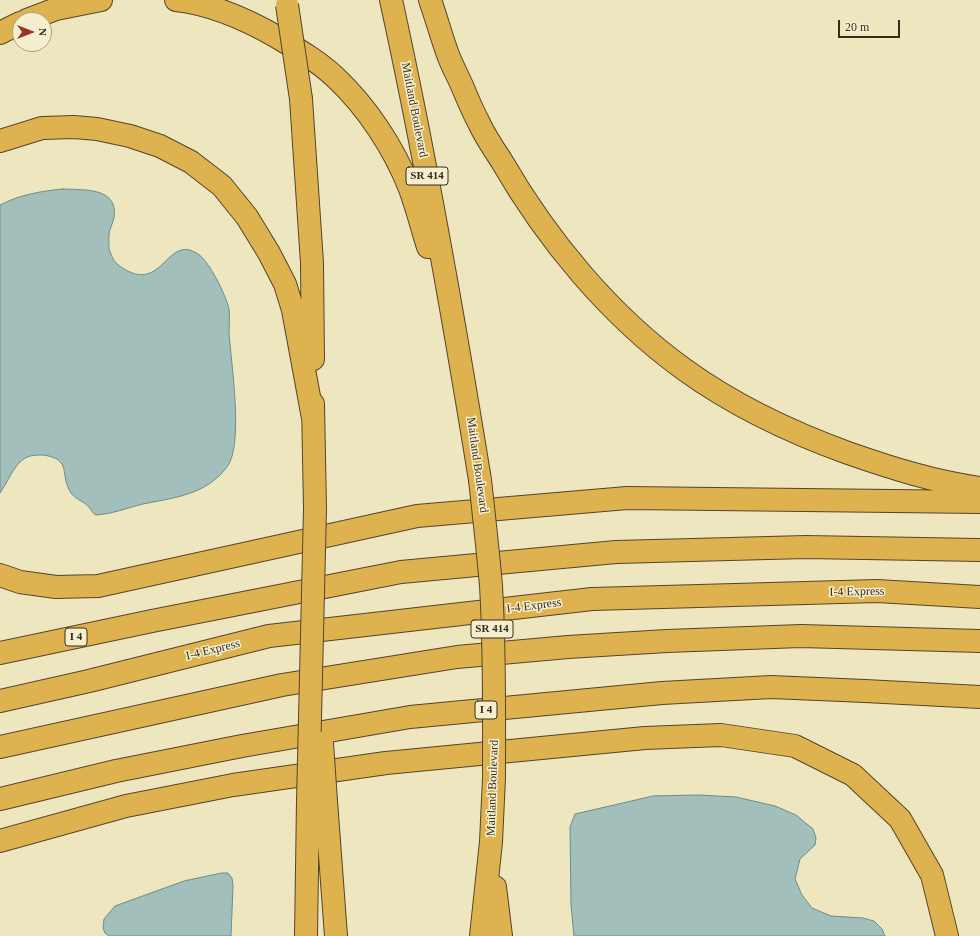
<!DOCTYPE html>
<style>
body{margin:0}
#map{position:relative;width:980px;height:936px;overflow:hidden;background:#ede6bf;font-family:Georgia,serif}
canvas{display:block}
.north{position:absolute;left:12px;top:12px;width:40px;height:40px;box-sizing:border-box;background:#f5efcf;border:1px solid #a9a187;border-radius:50%;rotate:90deg;font-size:11px;font-weight:700;line-height:16px;text-align:center;color:#362c1c}
.north::after{content:'';display:block;margin:auto;width:14px;height:18px;background:#953628;clip-path:polygon(50% 0,100% 100%,50% 72%,0 100%)}
.scale{position:absolute;left:838px;top:20px;width:62px;height:18px;box-sizing:border-box;border:2px solid #362c1c;border-top:0;padding-left:5px;font-size:12px;line-height:14px;white-space:nowrap;color:#362c1c;-webkit-text-stroke:3px #f5efcf;paint-order:stroke}
</style>
<div id="map">
<canvas width="980" height="936"></canvas>
<div class="north">N</div>
<div class="scale">20 m</div>
</div>
<script>
const ctx = document.querySelector('canvas').getContext('2d');
ctx.lineJoin = 'round';
function fillPath(path, color) { ctx.fillStyle = color; ctx.fill(path, 'evenodd'); }
function strokePath(path, color, width, dash) { ctx.strokeStyle = color; ctx.lineWidth = width; ctx.lineCap = dash ? 'butt' : 'round'; ctx.setLineDash(dash || []); ctx.stroke(path); }
function drawText(font, color, halo, rows, align = 'center') {
  ctx.font = font + ' Georgia,serif'; ctx.lineWidth = 3; ctx.setLineDash([]); ctx.textBaseline = 'middle'; ctx.strokeStyle = halo; ctx.fillStyle = color; for (const [text, x, y, turn = 0] of rows) {
    ctx.save(); ctx.translate(x, y); ctx.rotate((+turn || 0) * Math.PI / 180); ctx.textAlign = isNaN(turn) ? turn : align; if (halo) ctx.strokeText(text, 0, 0); ctx.fillText(text, 0, 0); ctx.restore();
  }
}
const water = new Path2D(`
 M63 189C84 190 119 187 114 218 113 221 112 224 111 227 108 233 109 241 109 248 110 253 113 260 117 264 163 300 165 232 198 254 209 261 226 295 229 309 230 316 229 325 229 333 231 362 244 445 227 467 221 475 213 482 204 487 186 497 163 500 143 504 127 508 112 514 96 515 92 513 91 509 88 506 83 501 75 499 71 493 59 475 73 459 43 455 35 455 27 455 20 462 12 470 7 483 0 493V205C19 195 41 191 63 189Z
 M699 795 736 797 775 806 796 815 813 829 816 838 815 845 800 859 795 879 802 895 812 908 831 916 863 918 874 921 882 929 885 936H574L571 905 570 827 575 814 653 796Z
 M222 873H228L232 878 233 886 231 936H109L105 933 103 928 104 919 115 906 184 881Z`);
const highway = new Path2D(`
 M176 0C212 4 246 19 277 37 297 49 318 61 335 77 367 107 394 148 410 189 417 208 422 228 428 247
 M391 0C426 159 454 320 480 480
 M430 0C436 17 441 35 447 52 451 64 458 76 463 88 468 100 473 112 479 123 485 136 493 148 501 160 547 240 610 316 685 370 735 406 790 432 848 453 891 468 935 482 980 488
 M27 20 56 9 101 0
 M0 33 20 23
 M301 99 312 263 313 359
 M0 141 42 128 74 127 97 129 130 136 160 146 191 162 222 186 247 217 269 253 285 284 293 310 313 418
 M313 404 315 509
 M0 575 20 582 56 587 98 586 417 516 627 498 980 502
 M0 653 152 621 401 572 616 552 806 547 980 550
 M0 701 89 681 269 636 592 599 877 591 980 597
 M0 747 282 685 457 657 568 647 667 641 801 636 980 641
 M0 799 116 771 242 746 410 717 662 693 771 687 865 691 980 697
 M326 801 336 936
 M0 841 126 806 233 785 386 763 645 738 721 735 795 746 853 775 900 819 932 875 947 936
 M495 887 501 936
 M306 936 308 801
 M481 936 491 842 494 778`);
const highwayBridge = new Path2D(`
 M287 5 301 99
 M480 480C484 516 488 551 491 586 495 650 494 714 494 778
 M322 743 326 801
 M308 801 315 509`);
const shields = [
 [427,176,42],
 [492,629,42],
 [76,637,22],
 [486,710,22]
];
const shieldNames = [
 ["SR 414",427,176],
 ["SR 414",492,629],
 ["I 4",76,637],
 ["I 4",486,710]
];
const streetNames = [
 ["Maitland Boulevard",414,110,79],
 ["Maitland Boulevard",477,465,82],
 ["I-4 Express",857,592,-1],
 ["I-4 Express",534,606,-7],
 ["I-4 Express",213,650,-14],
 ["Maitland Boulevard",493,788,-88]
];
fillPath(water, '#a2bfbb');
strokePath(water, '#6a8d89', 1);
strokePath(highway, '#54442c', 24);
strokePath(highway, '#deb34f', 22);
strokePath(highwayBridge, '#54442c', 24, []);
strokePath(highwayBridge, '#deb34f', 22);
for (const [x, y, w] of shields) { const box = new Path2D(); box.roundRect(x - w / 2, y - 9, w, 18, 3); ctx.fillStyle = '#f5efcf'; ctx.fill(box); strokePath(box, '#362c1c', 1); }
drawText('bold 11px', '#362c1c', null, shieldNames);
drawText('12px', '#362c1c', '#f5efcf', streetNames);
</script>
